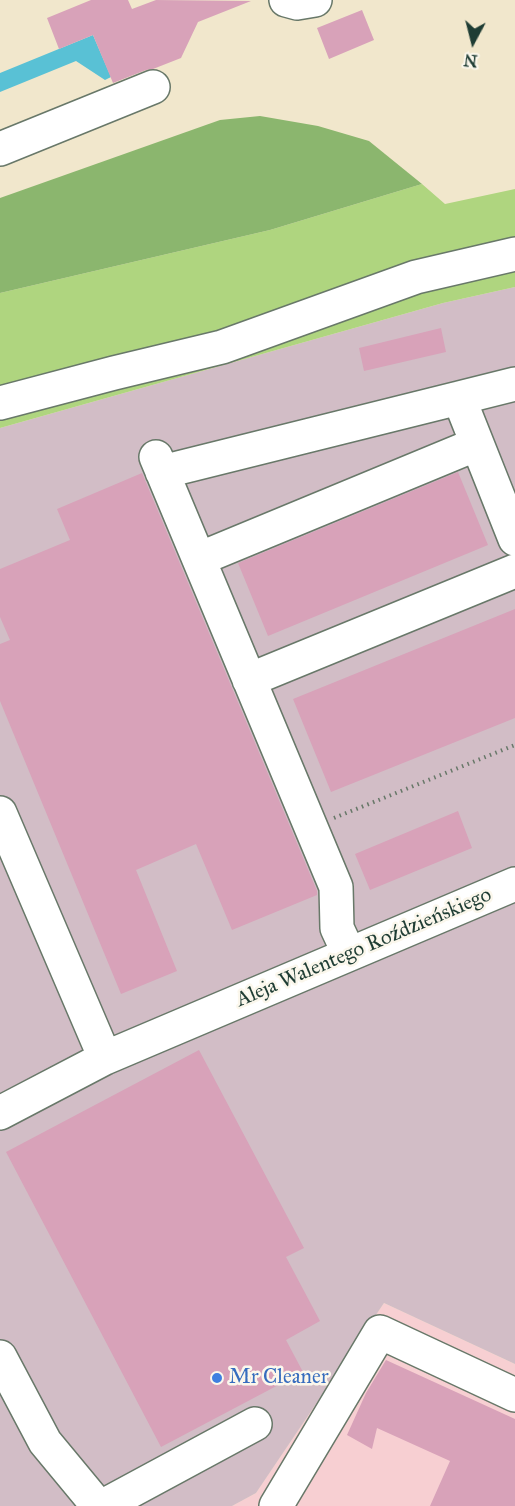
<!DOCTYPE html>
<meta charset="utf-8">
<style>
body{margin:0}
#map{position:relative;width:515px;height:1506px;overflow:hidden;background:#f1e7cc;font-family:"IM FELL Great Primer",serif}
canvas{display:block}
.north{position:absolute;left:443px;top:12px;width:60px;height:60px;-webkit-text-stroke:4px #fbf7ec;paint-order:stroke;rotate:187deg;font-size:16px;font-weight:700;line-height:24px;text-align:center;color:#1f3d34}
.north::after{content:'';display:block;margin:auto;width:21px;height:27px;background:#1f3d34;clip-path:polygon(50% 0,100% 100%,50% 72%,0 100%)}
</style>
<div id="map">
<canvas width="515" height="1506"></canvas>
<div class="north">N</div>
</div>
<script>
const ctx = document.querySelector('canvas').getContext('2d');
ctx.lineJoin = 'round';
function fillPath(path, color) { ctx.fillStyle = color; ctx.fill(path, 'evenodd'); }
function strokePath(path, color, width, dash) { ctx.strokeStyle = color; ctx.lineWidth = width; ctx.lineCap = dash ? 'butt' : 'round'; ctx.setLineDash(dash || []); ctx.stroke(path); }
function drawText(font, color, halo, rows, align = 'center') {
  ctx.font = font + ' "IM FELL Great Primer",serif'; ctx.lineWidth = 5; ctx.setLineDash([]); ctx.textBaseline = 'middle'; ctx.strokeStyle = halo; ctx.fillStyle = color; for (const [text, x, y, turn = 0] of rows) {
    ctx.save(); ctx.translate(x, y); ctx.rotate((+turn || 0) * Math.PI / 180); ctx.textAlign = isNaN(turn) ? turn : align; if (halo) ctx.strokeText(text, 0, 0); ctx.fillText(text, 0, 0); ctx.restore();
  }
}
const built = new Path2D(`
 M384 1303 515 1364V1506H232L256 1493Z`);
const industrial = new Path2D(`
 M515 287V1364L384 1303 256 1493 232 1506H0V428L443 303Z`);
const green = new Path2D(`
 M422 184 445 204 515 189V287L443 303 0 428V293L270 230Z`);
const forest = new Path2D(`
 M260 116 318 126 369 141 422 184 270 230 0 293V198L220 120Z`);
const water = new Path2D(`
 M93 35 111 77 105 80 76 61 0 92V73Z`);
const building = new Path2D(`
 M91 0H128L132 9 156 0 251 1 198 22 181 58 153 69 146 70 113 83 93 35 59 49 47 18Z
 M362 10 374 40 329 59 317 28Z
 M441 328 446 352 364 371 359 348Z
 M458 472 488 545 268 636 238 563Z
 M142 473 317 891V895L232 930 196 844 136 870 177 971 121 994 0 701V644L10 640 0 617V569L70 540 57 509Z
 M515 609V718L331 792 293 699Z
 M458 811 472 848 370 890 355 854Z
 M199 1050 304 1248 286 1257 320 1321 286 1340 303 1372 161 1447 6 1152Z
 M386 1360 515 1419V1506H430L450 1461 377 1428 372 1449 347 1435 366 1393Z`);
const path = new Path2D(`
 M334 818 515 745`);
const minor = new Path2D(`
 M286 0 297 3 315 0
 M0 149 153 87
 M515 384 459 398 515 539
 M0 403 114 373 222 347 416 277 515 254
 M156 457 336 887 337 928 349 954
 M162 472 459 398
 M199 559 477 444
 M249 680 515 571
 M0 813 105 1058
 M0 1113 105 1058 515 884
 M0 1357 45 1442 98 1506
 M103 1506 255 1424
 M276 1506 380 1332 515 1395`);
const markers = [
 [217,1378,6,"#3f7fe0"]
];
const streetNames = [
 ["Aleja Walentego Roździeńskiego",364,948,-23]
];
const shopNames = [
 ["Mr Cleaner",229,1378]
];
fillPath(built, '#f7cfd2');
fillPath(industrial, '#d2bdc6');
fillPath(green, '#afd57f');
fillPath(forest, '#8bb66e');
fillPath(water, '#59c1d5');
fillPath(building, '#d8a2b9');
strokePath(minor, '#687869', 36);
strokePath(path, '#687869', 4, [1.5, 4.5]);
strokePath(minor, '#fff', 33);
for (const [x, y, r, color] of markers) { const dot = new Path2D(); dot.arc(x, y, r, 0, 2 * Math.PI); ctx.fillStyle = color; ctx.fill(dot); strokePath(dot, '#fbf7ec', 2); }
drawText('21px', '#1f3d34', '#fbf7ec', streetNames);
drawText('21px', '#366cbe', '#fbf7ec', shopNames, 'left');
</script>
